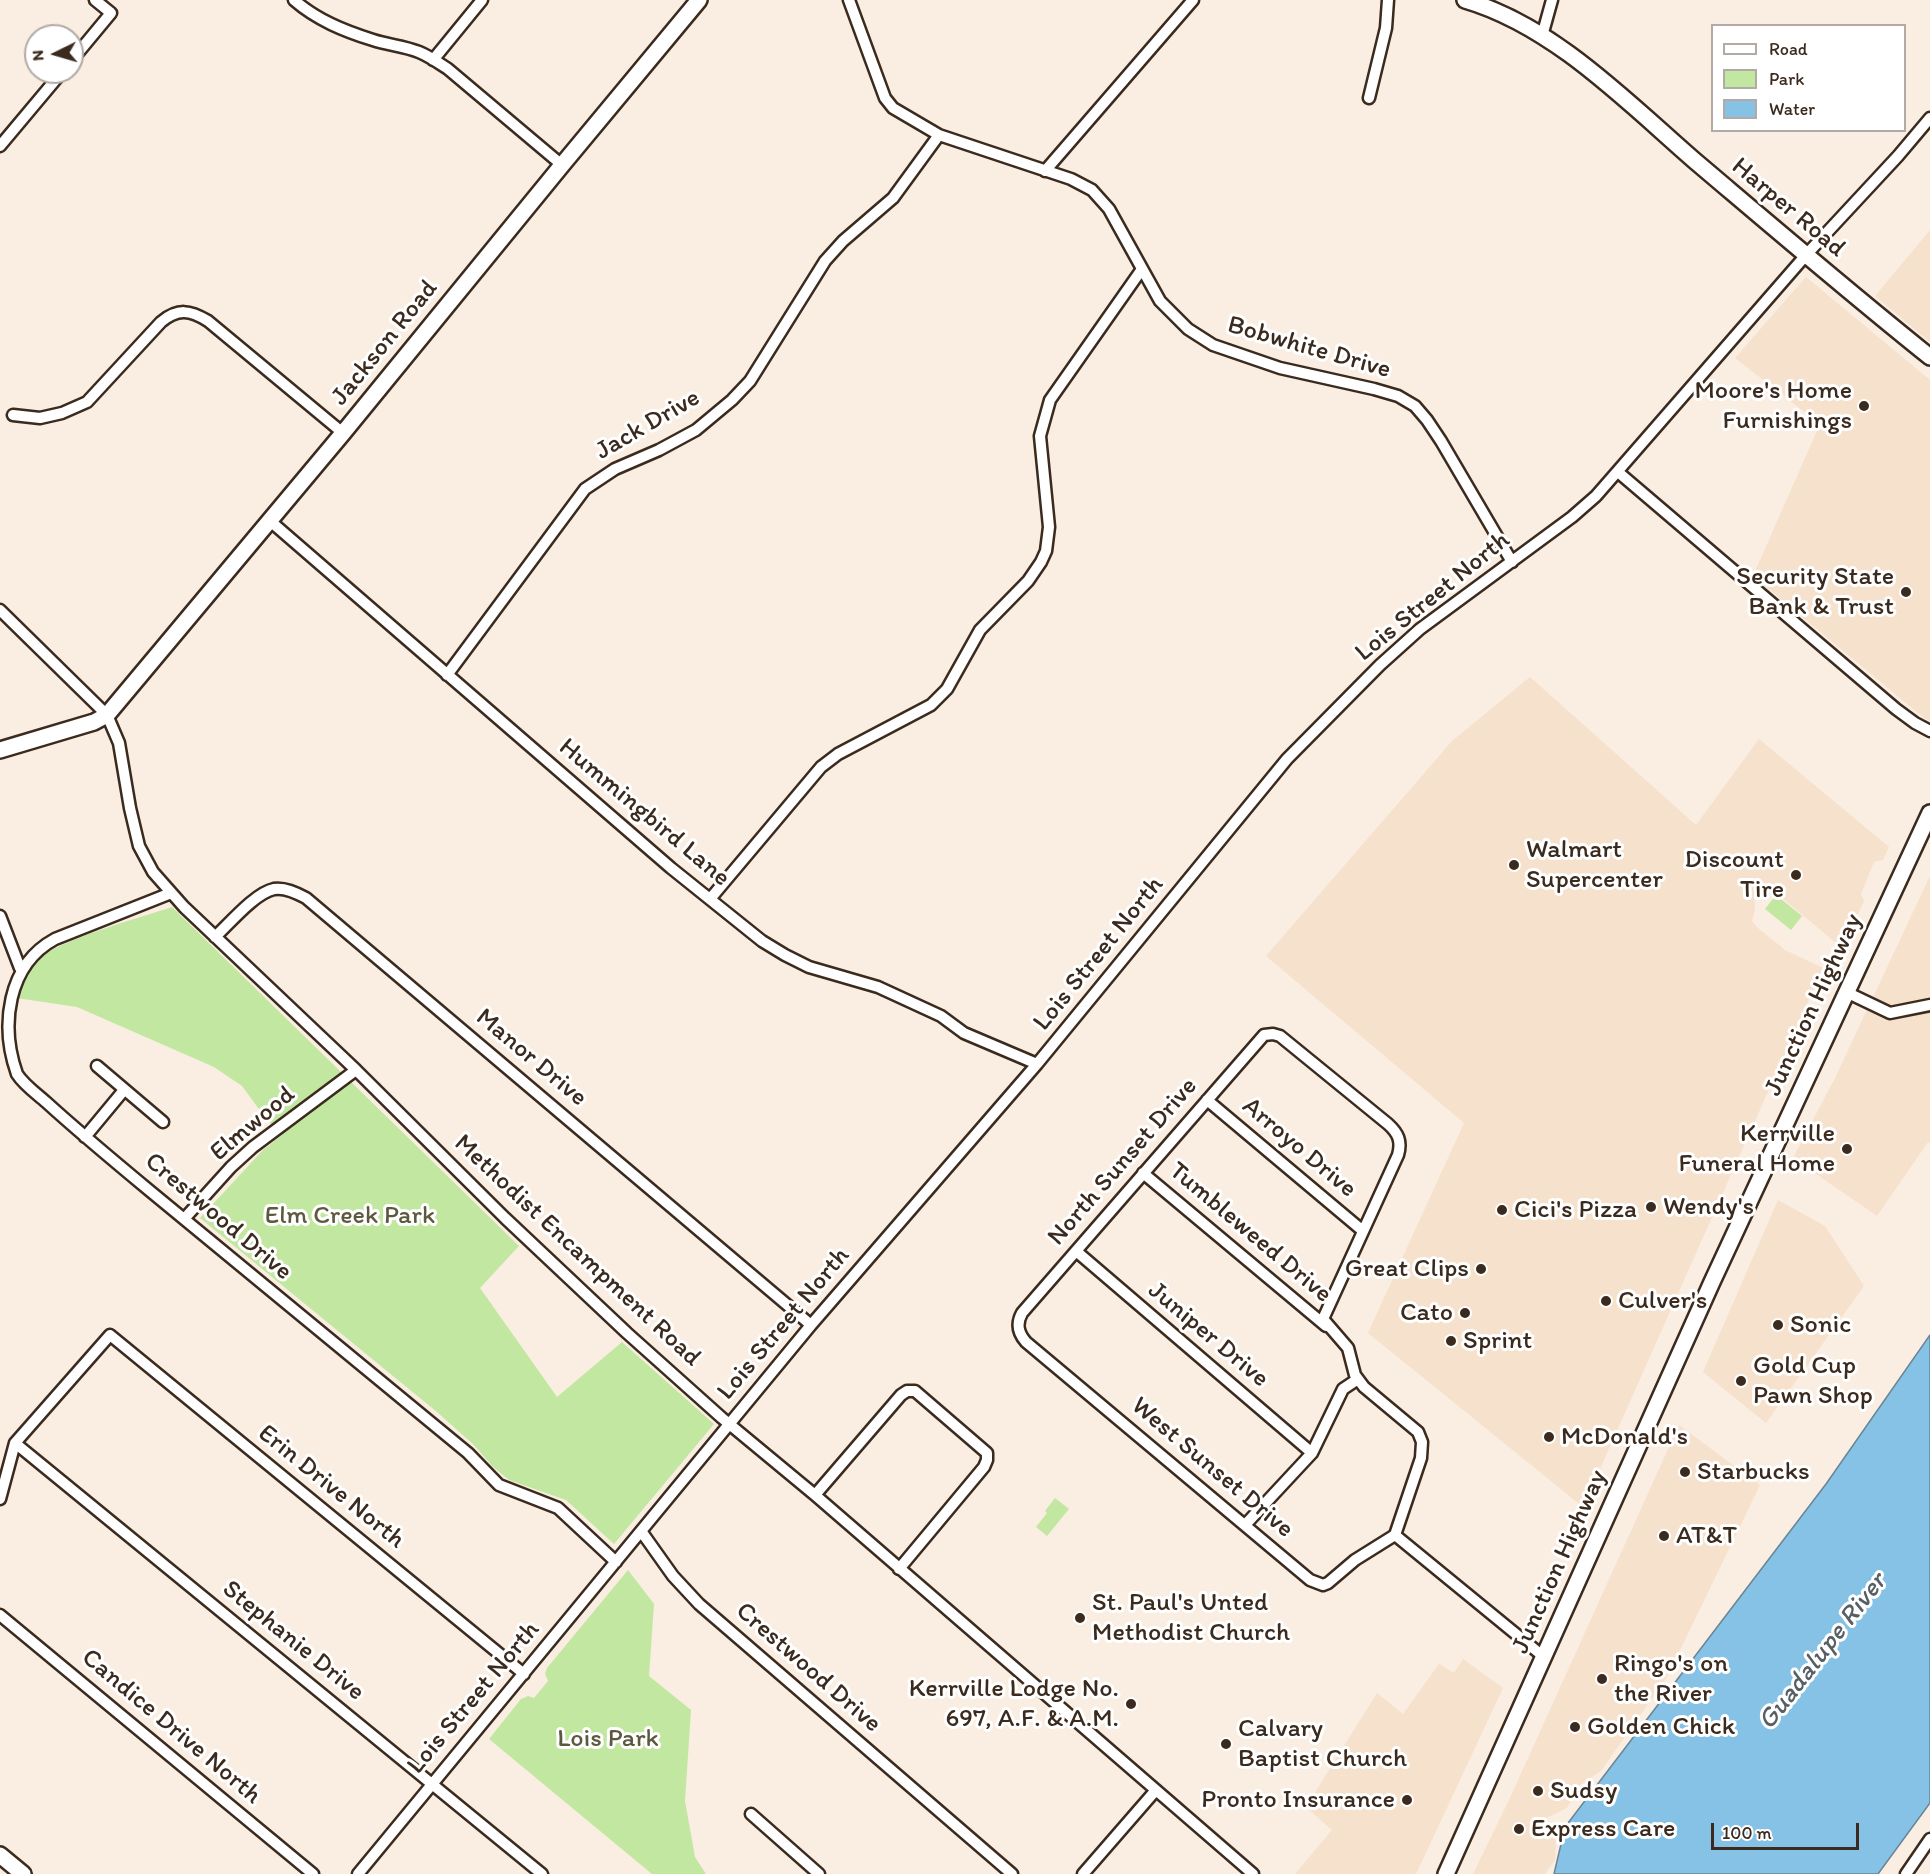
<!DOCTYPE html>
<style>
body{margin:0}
#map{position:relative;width:1930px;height:1874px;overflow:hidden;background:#faede1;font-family:Itim,sans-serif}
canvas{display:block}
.legend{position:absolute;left:1711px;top:24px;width:195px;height:108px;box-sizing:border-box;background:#fff;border:2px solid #b1aaa5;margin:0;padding:8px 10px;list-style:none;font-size:18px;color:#3b2a1e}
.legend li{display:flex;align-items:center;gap:12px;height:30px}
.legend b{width:30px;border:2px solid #b1aaa5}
.north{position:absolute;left:24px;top:24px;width:60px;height:60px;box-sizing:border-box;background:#fff;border:2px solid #b1aaa5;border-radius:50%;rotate:265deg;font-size:16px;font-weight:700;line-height:24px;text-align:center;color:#3b2a1e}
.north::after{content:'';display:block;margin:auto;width:21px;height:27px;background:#3b2a1e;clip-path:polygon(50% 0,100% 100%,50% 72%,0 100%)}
.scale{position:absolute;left:1711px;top:1823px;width:148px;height:27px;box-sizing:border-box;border:3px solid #3b2a1e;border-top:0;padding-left:8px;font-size:18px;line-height:21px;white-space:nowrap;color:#3b2a1e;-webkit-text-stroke:4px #fff;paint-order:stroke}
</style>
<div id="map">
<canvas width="1930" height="1874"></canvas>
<ul class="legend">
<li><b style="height:8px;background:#fff"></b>Road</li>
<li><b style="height:16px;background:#c2e7a1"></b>Park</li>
<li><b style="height:16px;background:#86c2e6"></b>Water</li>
</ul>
<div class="north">N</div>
<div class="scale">100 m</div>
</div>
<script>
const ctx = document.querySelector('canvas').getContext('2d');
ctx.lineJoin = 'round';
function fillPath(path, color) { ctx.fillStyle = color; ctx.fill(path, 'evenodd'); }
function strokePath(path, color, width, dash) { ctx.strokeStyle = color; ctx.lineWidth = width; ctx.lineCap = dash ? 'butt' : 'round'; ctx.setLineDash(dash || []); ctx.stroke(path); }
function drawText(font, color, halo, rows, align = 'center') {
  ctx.font = font + ' Itim,sans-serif'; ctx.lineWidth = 6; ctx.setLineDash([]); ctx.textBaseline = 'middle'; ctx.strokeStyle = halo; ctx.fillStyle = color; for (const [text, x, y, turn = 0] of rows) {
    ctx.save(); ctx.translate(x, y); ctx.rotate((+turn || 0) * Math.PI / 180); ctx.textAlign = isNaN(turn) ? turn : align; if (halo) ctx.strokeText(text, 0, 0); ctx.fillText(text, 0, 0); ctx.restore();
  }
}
const built = new Path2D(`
 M1930 230V342L1875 296Z
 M1806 277 1930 380V721L1924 718 1753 576 1820 424 1735 358Z
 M1530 677 1696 825 1759 739 1889 847 1883 860 1874 862 1861 894 1864 901 1842 948 1763 882 1754 894 1755 910 1752 921 1758 928 1785 950 1823 968 1583 1507 1368 1333 1464 1123 1266 956 1452 741Z
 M1930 876V1143L1928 1142 1877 1216 1793 1158 1835 1078Z
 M1778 1200 1825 1226 1864 1286 1766 1423 1703 1372Z
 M1679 1425 1760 1485 1667 1677 1601 1771 1580 1785 1567 1808 1536 1823 1556 1840 1555 1860 1545 1874H1473L1509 1800Z
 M1463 1659 1503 1688 1416 1874H1295L1332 1830 1306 1807 1377 1693 1403 1714 1439 1664 1454 1673Z`);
const green = new Path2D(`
 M1776 895 1802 916 1791 930 1765 909Z
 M172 907 519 1246 480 1288 557 1397 622 1342 714 1424 614 1544 566 1500 509 1480 492 1466 474 1445 437 1412 200 1218 263 1150 282 1135 267 1120 242 1086 214 1067 77 1007 17 998C20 986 28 969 36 961 59 939 140 918 172 907Z
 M1055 1498 1069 1509 1047 1536 1036 1527 1047 1513 1045 1511Z
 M628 1570 654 1604 649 1676 691 1710 685 1801 695 1857 706 1874H652L489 1739 521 1699 528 1696 534 1698 548 1681 545 1674 547 1668Z`);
const water = new Path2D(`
 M1930 1335V1803L1878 1874H1554L1565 1827 1826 1484Z`);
const street = new Path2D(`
 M294 0C317 20 344 31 373 40 388 45 404 46 419 52 429 56 439 63 448 69L562 165
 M849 0 885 98 893 108 939 135 1071 179 1092 190 1109 209 1160 301 1188 329 1213 345 1280 368 1374 389 1398 396 1415 406 1427 420 1441 441 1512 562
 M1542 36 1552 0
 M72 60 111 13 95 0
 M433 60 482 0
 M1369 98 1386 28 1388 0
 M0 146 62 72
 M1045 171 1193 0
 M13 415 40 418 62 413 87 402 161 322C178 308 190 310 208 321L343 433
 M1618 472 1896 709 1915 723 1930 731
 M269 520 671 868 762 941 785 955 809 967 878 987 941 1016 964 1033 1037 1064
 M0 610 107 715 119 743 130 808 139 846 153 872 184 907 356 1070 505 1218 627 1333 722 1418 815 1495 1253 1874
 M447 675 585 489 615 469 659 450 696 430 732 400 750 381 825 261 843 241 893 198 939 135
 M171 893 55 939C7 965 0 1026 17 1074 24 1085 37 1094 46 1102 80 1133 115 1162 150 1191 256 1278 362 1366 468 1453L499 1485 558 1508 616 1562
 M710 899 821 767 838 754 931 705 947 689 980 630 1028 581 1041 562 1046 551 1049 527 1040 436 1050 400 1142 269
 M0 916 20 968
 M215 937C230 923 255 893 274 889 285 887 297 893 306 898L811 1325
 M1846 992 1890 1013 1930 1005
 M1273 1034 1280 1036 1388 1124C1398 1133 1402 1141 1398 1155L1323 1319 1348 1348 1355 1375 1364 1387 1418 1432 1422 1442 1421 1458 1395 1535 1355 1560 1328 1583 1323 1585 1310 1580 1026 1342C1018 1333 1016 1324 1022 1313L1264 1035Z
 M97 1066 163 1122
 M1207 1100 1363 1231
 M85 1137 124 1090
 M1143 1173 1326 1326
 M184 1219 231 1167 253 1147 356 1070
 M1076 1251 1312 1453
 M15 1443 542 1874
 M815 1495 901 1395 907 1391H915L987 1453V1460L984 1467 899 1569
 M0 1499 15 1443 110 1335 524 1674
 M1245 1525 1312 1453 1343 1389 1358 1379
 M641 1531 673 1576 699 1604 1012 1874
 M1395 1535 1544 1657
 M0 1615 313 1874
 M751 1814 819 1874
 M358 1874 811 1325 1037 1064 1287 759 1380 665 1420 629 1572 517 1596 496 1806 255 1898 156 1930 118
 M1083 1874 1156 1790
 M1906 1874 1930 1839`);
const secondary = new Path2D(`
 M1465 0C1554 26 1627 102 1695 161 1773 227 1850 293 1930 357
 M0 750 94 722 107 715 343 433 562 165 699 0
 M0 1855 23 1874
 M1446 1874 1712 1282 1930 813`);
const markers = [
 [1864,406,6,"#3b2a1e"],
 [1906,592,6,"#3b2a1e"],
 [1514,865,6,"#3b2a1e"],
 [1796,875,6,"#3b2a1e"],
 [1847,1149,6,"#3b2a1e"],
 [1651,1207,6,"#3b2a1e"],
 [1502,1210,6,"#3b2a1e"],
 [1481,1269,6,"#3b2a1e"],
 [1606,1301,6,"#3b2a1e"],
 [1465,1313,6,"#3b2a1e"],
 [1778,1325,6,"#3b2a1e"],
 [1451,1341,6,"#3b2a1e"],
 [1741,1381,6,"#3b2a1e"],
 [1549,1437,6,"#3b2a1e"],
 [1685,1472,6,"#3b2a1e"],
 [1664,1536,6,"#3b2a1e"],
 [1080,1618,6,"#3b2a1e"],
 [1602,1679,6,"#3b2a1e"],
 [1131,1704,6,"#3b2a1e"],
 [1575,1727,6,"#3b2a1e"],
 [1226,1744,6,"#3b2a1e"],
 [1538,1791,6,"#3b2a1e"],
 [1407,1800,6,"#3b2a1e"],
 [1519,1829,6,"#3b2a1e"]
];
const streetNames = [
 ["Harper Road",1788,208,40],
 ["Jackson Road",385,343,-51],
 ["Bobwhite Drive",1309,348,16],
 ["Jack Drive",648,425,-30],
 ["Lois Street North",1433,597,-39],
 ["Hummingbird Lane",644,813,40],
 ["Lois Street North",1099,954,-51],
 ["Junction Highway",1814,1005,-65],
 ["Manor Drive",531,1058,40],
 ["Elmwood",253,1124,-40],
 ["Arroyo Drive",1299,1148,40],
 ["North Sunset Drive",1123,1162,-49],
 ["Crestwood Drive",218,1217,40],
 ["Tumbleweed Drive",1250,1233,40],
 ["Methodist Encampment Road",577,1251,43],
 ["Lois Street North",784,1324,-50],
 ["Juniper Drive",1208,1335,40],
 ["West Sunset Drive",1212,1468,40],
 ["Erin Drive North",331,1487,39],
 ["Junction Highway",1560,1562,-66],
 ["Stephanie Drive",293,1641,39],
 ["Crestwood Drive",808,1668,41],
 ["Lois Street North",474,1698,-50],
 ["Candice Drive North",171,1727,40]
];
const poiNames = [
 ["Moore's Home",1852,391,"right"],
 ["Furnishings",1852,421,"right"],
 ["Security State",1894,577,"right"],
 ["Bank & Trust",1894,607,"right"],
 ["Walmart",1526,850],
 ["Supercenter",1526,880],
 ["Discount",1784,860,"right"],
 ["Tire",1784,890,"right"],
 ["Kerrville",1835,1134,"right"],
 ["Funeral Home",1835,1164,"right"],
 ["Wendy's",1663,1207],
 ["Cici's Pizza",1514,1210],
 ["Great Clips",1469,1269,"right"],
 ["Culver's",1618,1301],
 ["Cato",1453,1313,"right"],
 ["Sonic",1790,1325],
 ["Sprint",1463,1341],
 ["Gold Cup",1753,1366],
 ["Pawn Shop",1753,1396],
 ["McDonald's",1561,1437],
 ["Starbucks",1697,1472],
 ["AT&T",1676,1536],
 ["St. Paul's Unted",1092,1603],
 ["Methodist Church",1092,1633],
 ["Ringo's on",1614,1664],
 ["the River",1614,1694],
 ["Kerrville Lodge No.",1119,1689,"right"],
 ["697, A.F. & A.M.",1119,1719,"right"],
 ["Golden Chick",1587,1727],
 ["Calvary",1238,1729],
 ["Baptist Church",1238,1759],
 ["Sudsy",1550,1791],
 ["Pronto Insurance",1395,1800,"right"],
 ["Express Care",1531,1829]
];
const parkNames = [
 ["Elm Creek Park",350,1216],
 ["Lois Park",608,1739]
];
const waterNames = [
 ["Guadalupe River",1823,1652,-52]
];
fillPath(built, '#f6e1cc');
fillPath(green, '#c2e7a1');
fillPath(water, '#86c2e6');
strokePath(water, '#688596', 1.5);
strokePath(street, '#3b2a1e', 15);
strokePath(secondary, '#3b2a1e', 20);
strokePath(street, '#fff', 10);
strokePath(secondary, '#fff', 15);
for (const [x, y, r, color] of markers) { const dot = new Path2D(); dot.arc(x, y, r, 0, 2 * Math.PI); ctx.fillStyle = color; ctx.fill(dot); strokePath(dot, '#fff', 2); }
drawText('26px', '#3b2a1e', '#fff', streetNames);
drawText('26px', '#3b2a1e', '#fff', poiNames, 'left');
drawText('26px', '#5d593f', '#fff', parkNames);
drawText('italic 27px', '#555f64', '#fff', waterNames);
</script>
